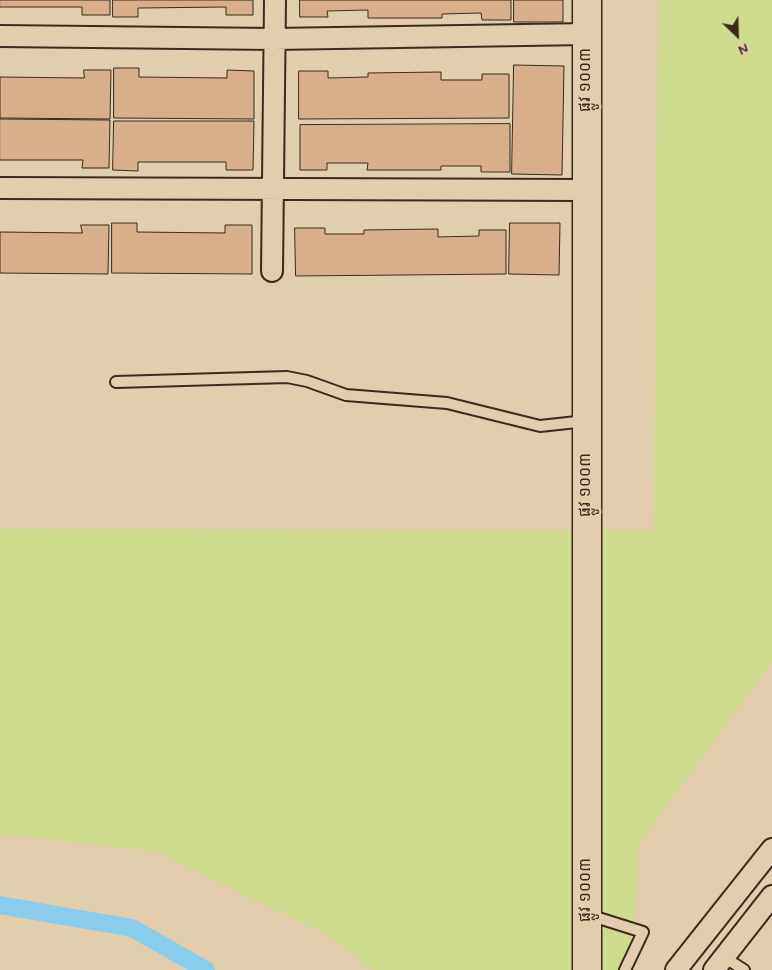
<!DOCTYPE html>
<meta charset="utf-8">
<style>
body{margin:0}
#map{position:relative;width:772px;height:970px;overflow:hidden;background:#e2ceac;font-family:Mynerve,sans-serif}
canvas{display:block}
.north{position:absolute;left:712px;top:10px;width:50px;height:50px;-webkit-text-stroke:4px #e2ceac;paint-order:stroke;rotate:156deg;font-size:14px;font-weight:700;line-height:20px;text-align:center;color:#3b2a1e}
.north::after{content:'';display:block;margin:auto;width:18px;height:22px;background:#3b2a1e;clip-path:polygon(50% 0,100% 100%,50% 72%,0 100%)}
</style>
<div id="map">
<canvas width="772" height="970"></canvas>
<div class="north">N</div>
</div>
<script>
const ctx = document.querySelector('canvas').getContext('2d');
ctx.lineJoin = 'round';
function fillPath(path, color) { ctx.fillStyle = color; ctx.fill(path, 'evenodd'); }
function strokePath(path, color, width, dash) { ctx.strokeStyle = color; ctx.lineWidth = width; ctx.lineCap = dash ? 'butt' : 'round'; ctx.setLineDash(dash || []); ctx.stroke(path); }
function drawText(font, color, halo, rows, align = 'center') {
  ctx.font = font + ' Mynerve,"Noto Sans Khmer",sans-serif'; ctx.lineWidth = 5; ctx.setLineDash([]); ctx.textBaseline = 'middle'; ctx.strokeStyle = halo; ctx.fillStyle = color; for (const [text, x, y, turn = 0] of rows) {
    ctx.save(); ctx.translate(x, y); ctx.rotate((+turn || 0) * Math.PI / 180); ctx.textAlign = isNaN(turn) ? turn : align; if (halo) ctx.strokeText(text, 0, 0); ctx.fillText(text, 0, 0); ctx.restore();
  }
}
const green = new Path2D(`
 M658 0H772V662L639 844 632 970H373L325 934 155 851 0 834V529L654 530Z`);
const canal = new Path2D(`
 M0 905 132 928 206 970`);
const building = new Path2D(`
 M0 0H110V15H82V7H0Z
 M113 0H253V15H226V7L138 8V17H113Z
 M300 0H511V20H482L481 13 442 14V18H368V10L327 11 328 17H300Z
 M514 0H563V22H514Z
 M514 65 564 66 562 175 512 174Z
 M114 68H139V77L227 78V70L254 71V119L114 118Z
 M84 70H111L110 119 0 118V77L84 78Z
 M299 71H328V78L368 77V73L441 72V80H482V74H509V118L299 119Z
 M0 119 110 120 109 168H82L83 160H0Z
 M114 121H254L253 170H226V162H138V171L113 170Z
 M510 124V172H481V166H441V170H367L368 163H327V170H300V125Z
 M112 223H137V232L225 233V225H252V274L112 273Z
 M510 223H560L559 275 509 274Z
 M81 225H109L108 274 0 273V232L82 233Z
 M295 228H325V234H364V230L438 229V237L479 236V230H506V274L296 276Z`);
const service = new Path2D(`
 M116 382 287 377 307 381 346 395 447 403 540 426 586 421
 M589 915 643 932 625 970
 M724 957 744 970`);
const minor = new Path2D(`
 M0 36 274 39 587 34
 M0 188 586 190
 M272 271 275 0
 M676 970 772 849
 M714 970 772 896`);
const secondary = new Path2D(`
 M587 0V970`);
const streetNames = [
 ["ផ្លូវ ១០០៣",587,80,-90],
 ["ផ្លូវ ១០០៣",587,485,-90],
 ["ផ្លូវ ១០០៣",587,890,-90]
];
fillPath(green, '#cfdb8e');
strokePath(canal, '#8accec', 18);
fillPath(building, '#d9ae8a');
strokePath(building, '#3b2a1e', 1);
strokePath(service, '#3b2a1e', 14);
strokePath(minor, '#3b2a1e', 24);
strokePath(secondary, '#3b2a1e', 31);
strokePath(service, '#e2ceac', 10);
strokePath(minor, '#e2ceac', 20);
strokePath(secondary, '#e2ceac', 28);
drawText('16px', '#3b2a1e', '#e2ceac', streetNames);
</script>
